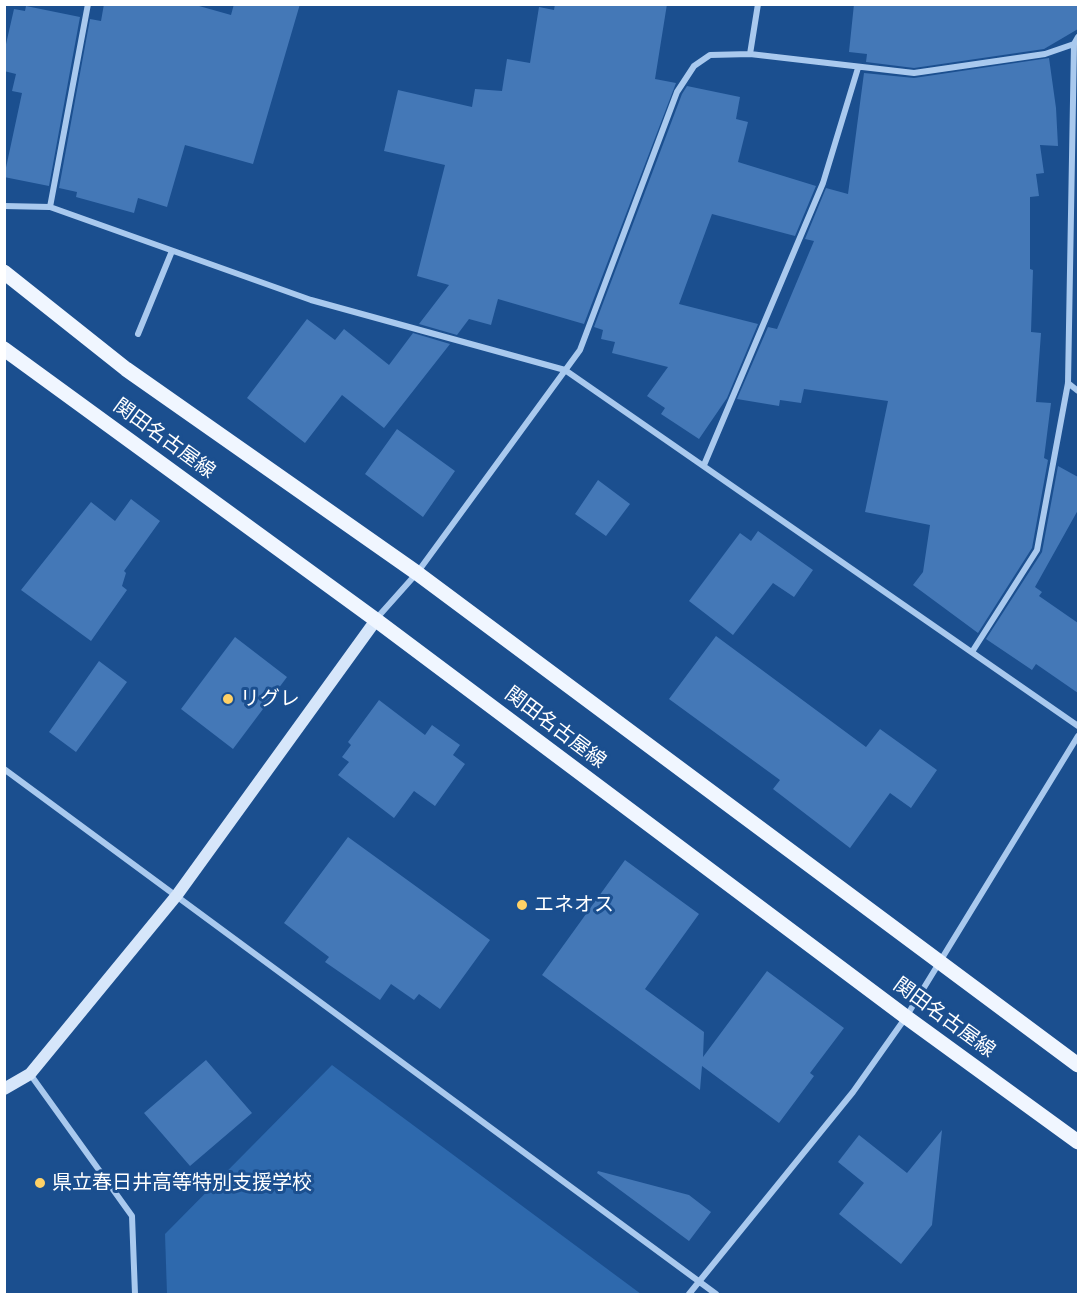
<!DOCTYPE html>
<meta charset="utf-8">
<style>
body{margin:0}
#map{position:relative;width:1083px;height:1299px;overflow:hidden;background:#1b4f8f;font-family:Arial,sans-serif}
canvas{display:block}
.frame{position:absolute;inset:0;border:6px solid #fff;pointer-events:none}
</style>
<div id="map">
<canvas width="1083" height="1299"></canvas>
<div class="frame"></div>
</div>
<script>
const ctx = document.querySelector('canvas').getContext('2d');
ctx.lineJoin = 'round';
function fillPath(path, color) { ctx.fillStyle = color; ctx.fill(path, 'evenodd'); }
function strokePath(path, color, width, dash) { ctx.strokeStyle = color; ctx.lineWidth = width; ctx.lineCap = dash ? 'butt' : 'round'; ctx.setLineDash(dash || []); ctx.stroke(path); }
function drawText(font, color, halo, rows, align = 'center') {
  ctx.font = font + ' Arial,"Noto Sans JP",sans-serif'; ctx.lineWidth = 6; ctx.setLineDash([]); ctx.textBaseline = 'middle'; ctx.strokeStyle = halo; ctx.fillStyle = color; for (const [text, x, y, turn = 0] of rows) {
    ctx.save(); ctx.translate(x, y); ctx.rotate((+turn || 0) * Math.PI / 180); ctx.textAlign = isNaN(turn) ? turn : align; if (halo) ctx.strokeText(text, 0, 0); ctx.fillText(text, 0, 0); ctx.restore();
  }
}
const green = new Path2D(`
 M332 1065 641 1294H167L165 1234Z`);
const building = new Path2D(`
 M104 4H192L231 15 234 4H300L253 164 185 145 167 207 138 198 134 213 76 197 77 192 59 188 90 19 101 21Z
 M555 4H667L655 79 676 83 584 324 498 299 491 325 469 319 457 335 419 324 449 285 417 276 445 165 384 151 398 90 472 107 475 89 502 91 507 59 530 63 539 7 554 10Z
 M854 4H1078V29L1044 49 914 68 866 62 867 54 849 52Z
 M26 6 80 17 49 186 4 177 22 93 12 91 16 74 4 71V53L14 9 25 11Z
 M1049 58 1056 108 1058 146 1040 145 1044 173 1036 174 1039 196 1030 197V269L1033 270 1031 332 1041 333 1036 402 1051 403 1044 458 1048 460 1032 548 978 633 913 585 923 572 930 525 865 512 888 401 804 389 801 403 780 400 779 406 737 399 768 327 777 329 814 241 805 239 826 188 848 194 864 73 914 78Z
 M687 86 740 97 736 119 748 122 738 162 816 186 795 236 712 214 679 304 758 324 727 398 699 439 661 414 665 408 647 396 668 367 612 353 615 342 601 339 603 330 594 327 682 94Z
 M307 319 335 340 344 329 389 365 413 333 450 344 384 428 342 395 305 443 247 398Z
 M397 429 455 471 423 517 365 474Z
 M1058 466 1078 477V510L1035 587 1042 592 1039 596 1078 623V693L1036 664 1032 670 986 639 1042 552Z
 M598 480 630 504 606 536 575 514Z
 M131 499 160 521 124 571 126 573 122 586 127 590 91 641 21 590 91 502 115 521Z
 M758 531 813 570 794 597 773 583 733 635 689 601 740 533 751 541Z
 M716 636 866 747 880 729 937 770 911 808 890 793 850 848 773 789 780 780 669 699Z
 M235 637 287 677 233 749 181 709Z
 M99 661 127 682 76 752 49 732Z
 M379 700 425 735 432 725 460 745 453 755 465 764 435 806 414 791 394 818 338 775 349 762 342 757 351 745 348 742Z
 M348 837 490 940 440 1009 419 994 414 1000 391 984 380 1000 325 962 329 957 284 923Z
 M625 860 699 914 645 989 704 1032 703 1057 767 971 844 1028 810 1073 814 1076 779 1123 702 1066 700 1090 542 975Z
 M206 1060 252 1113 190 1166 144 1113Z
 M942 1130 932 1225 901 1264 839 1214 864 1183 838 1162 859 1135 907 1173Z
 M598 1171 689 1195 711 1212 689 1241 597 1173Z`);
const street = new Path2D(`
 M750 54 758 4
 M4 206 50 207 311 300 565 370 1078 726
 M50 207 88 4
 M138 334 172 251
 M1068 383 1078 391
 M704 465 823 183 858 68
 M376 619 417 573 580 350 677 92 694 66 710 55 750 54 914 73 1045 54 1074 44 1078 37
 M972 652 1037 550 1068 383 1074 44
 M4 769 716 1294
 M30 1074 132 1216 135 1294
 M689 1294 853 1092 906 1017 1078 736`);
const secondary = new Path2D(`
 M4 1089 30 1074 177 895 376 620`);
const primary = new Path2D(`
 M4 272 126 369 417 573 1078 1065
 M4 349 376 620 906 1017 1078 1142`);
const markers = [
 [228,699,6,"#ffd166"],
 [522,905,6,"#ffd166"],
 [40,1183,6,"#ffd166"]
];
const streetNames = [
 ["関田名古屋線",164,439,36],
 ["関田名古屋線",555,728,37],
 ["関田名古屋線",944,1018,36]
];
const poiNames = [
 ["リグレ",240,699],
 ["エネオス",534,905],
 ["県立春日井高等特別支援学校",52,1183]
];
fillPath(green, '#2e69ad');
fillPath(building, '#4478b7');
strokePath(street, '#a9c9ee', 6);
strokePath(secondary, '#d6e6fa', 12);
strokePath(primary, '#f0f6ff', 15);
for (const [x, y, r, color] of markers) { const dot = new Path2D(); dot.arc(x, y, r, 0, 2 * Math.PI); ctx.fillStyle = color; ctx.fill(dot); strokePath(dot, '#1b4f8f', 2); }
drawText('20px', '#fff', '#1b4f8f', streetNames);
drawText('20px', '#fff', '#1b4f8f', poiNames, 'left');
</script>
